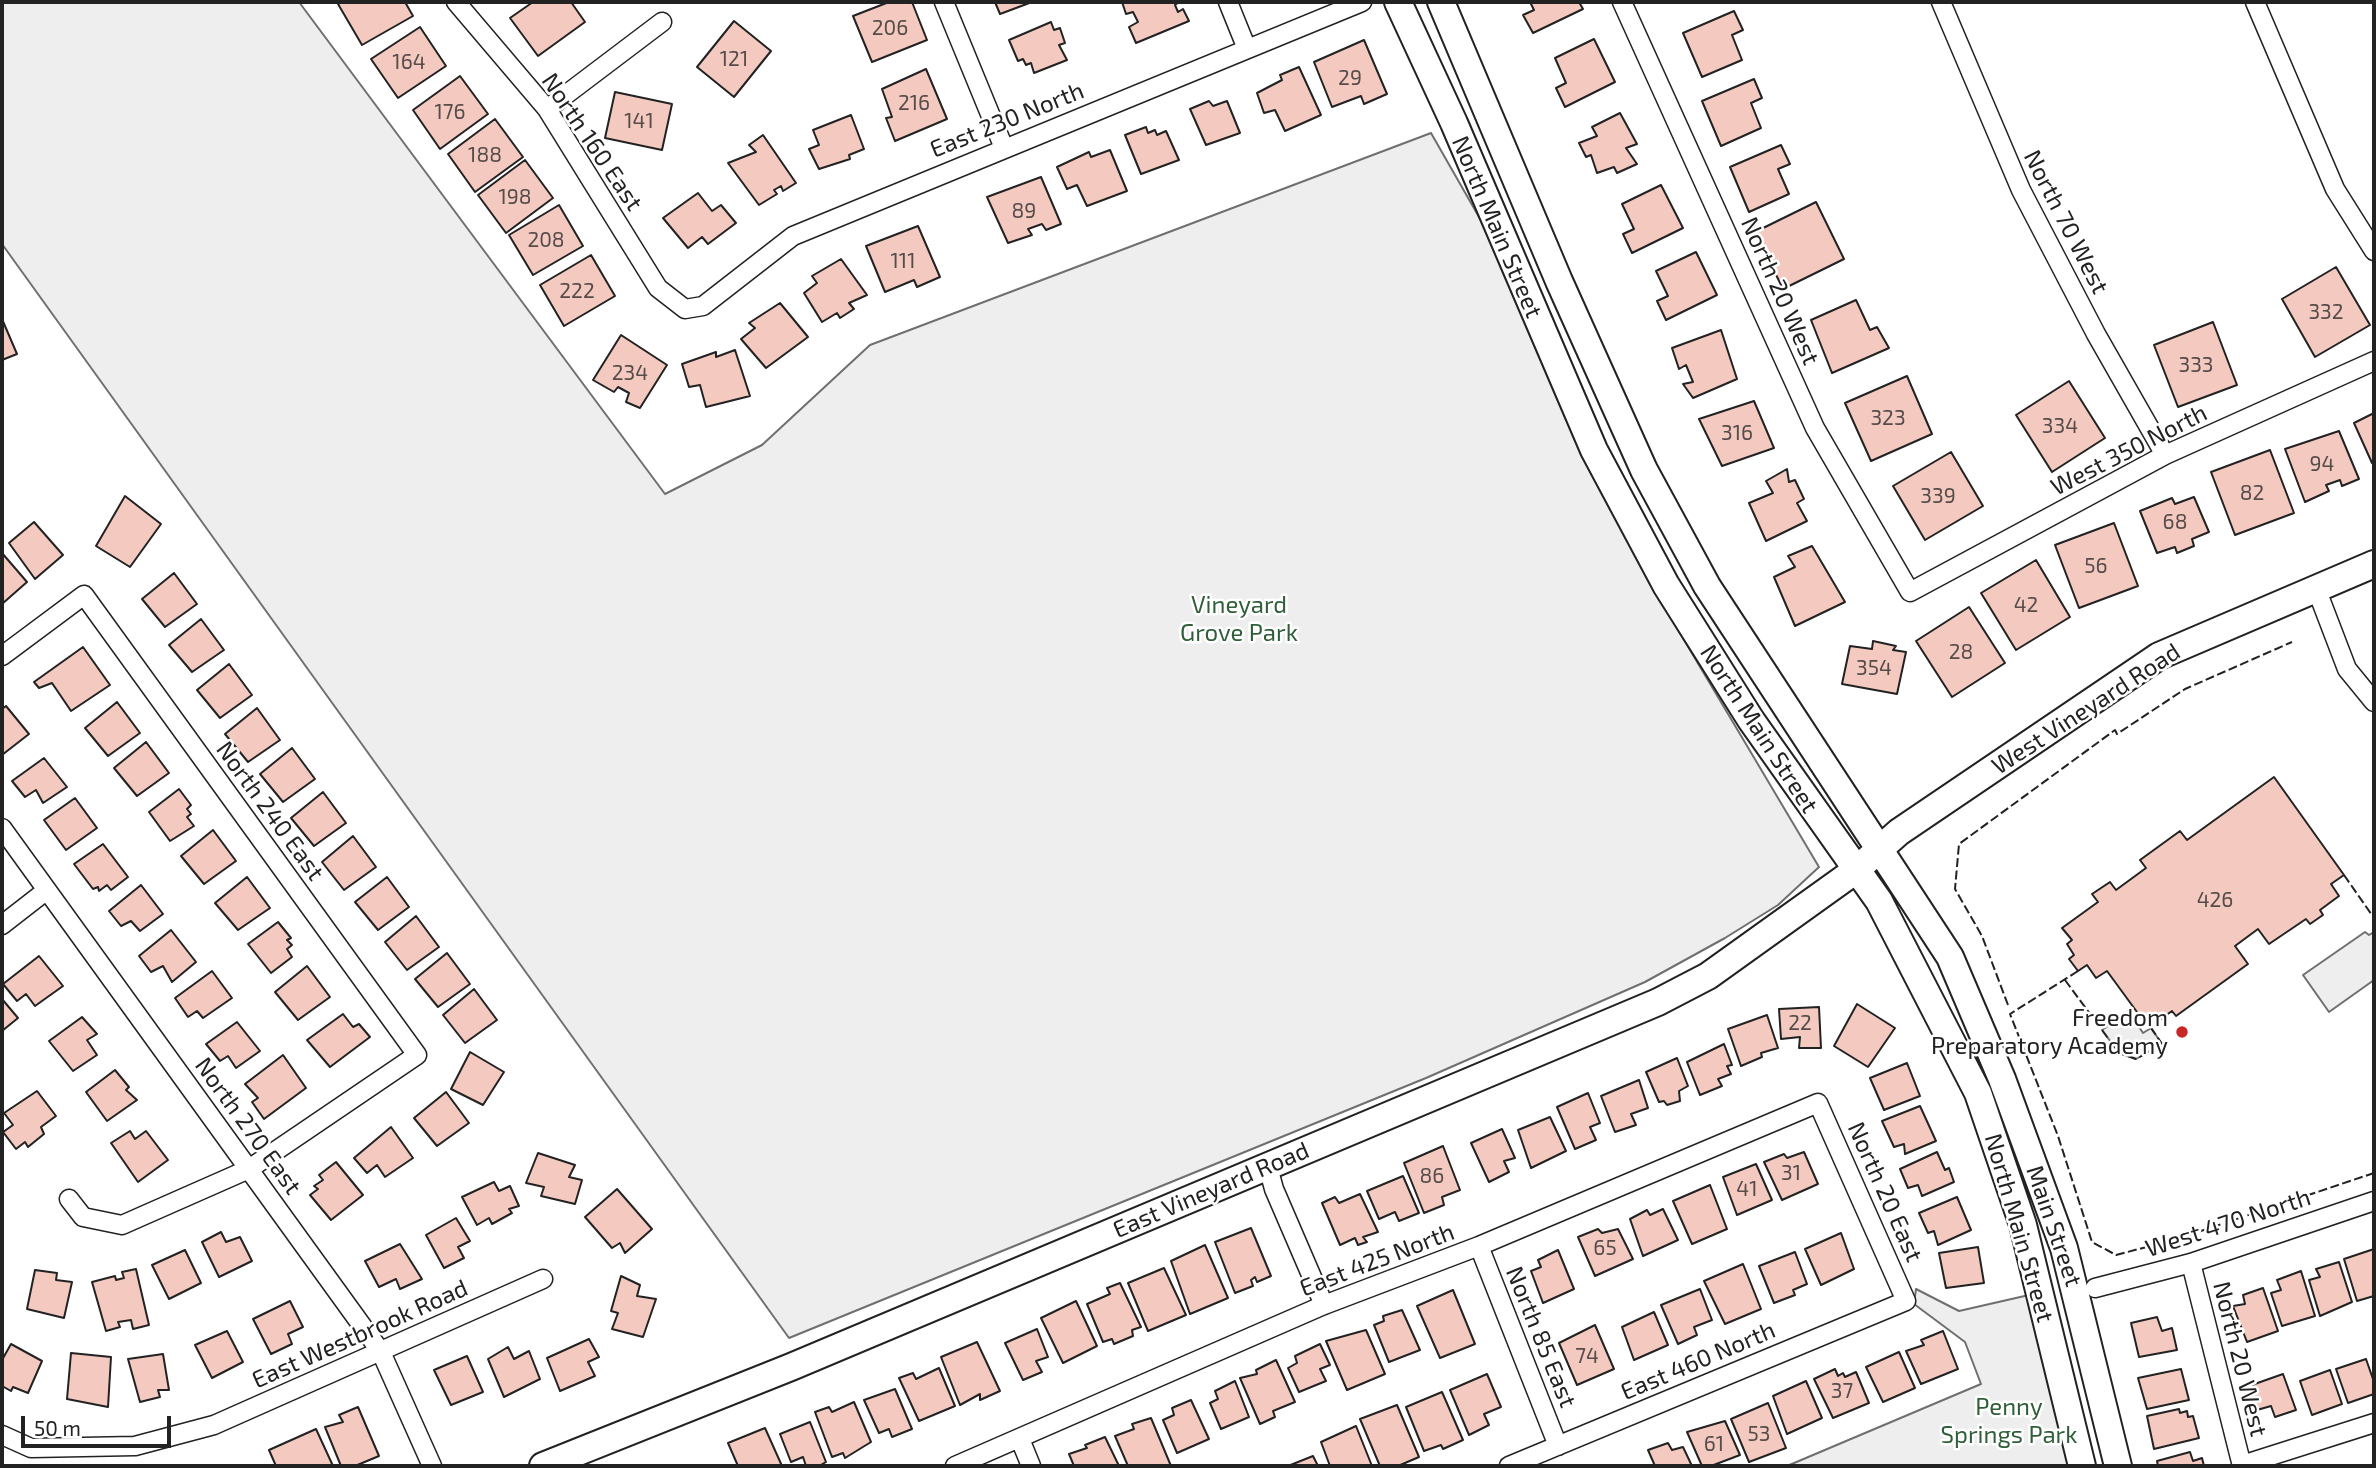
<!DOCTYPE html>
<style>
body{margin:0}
#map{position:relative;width:2376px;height:1468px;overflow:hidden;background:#fff;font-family:"Exo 2",sans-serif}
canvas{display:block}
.frame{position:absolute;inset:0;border:4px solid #222;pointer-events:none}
.scale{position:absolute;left:21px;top:1416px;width:150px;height:32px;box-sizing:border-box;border:4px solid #222;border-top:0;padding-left:9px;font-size:21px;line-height:24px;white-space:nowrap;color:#222;-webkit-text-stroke:5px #fff;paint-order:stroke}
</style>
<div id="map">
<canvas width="2376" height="1468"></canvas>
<div class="frame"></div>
<div class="scale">50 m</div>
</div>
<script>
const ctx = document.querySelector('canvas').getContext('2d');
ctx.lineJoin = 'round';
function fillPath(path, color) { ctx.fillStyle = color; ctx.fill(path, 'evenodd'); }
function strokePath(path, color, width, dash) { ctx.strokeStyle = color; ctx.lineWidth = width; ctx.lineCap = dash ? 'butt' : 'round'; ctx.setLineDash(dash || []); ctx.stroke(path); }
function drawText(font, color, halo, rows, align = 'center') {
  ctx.font = font + ' "Exo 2",sans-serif'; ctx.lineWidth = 5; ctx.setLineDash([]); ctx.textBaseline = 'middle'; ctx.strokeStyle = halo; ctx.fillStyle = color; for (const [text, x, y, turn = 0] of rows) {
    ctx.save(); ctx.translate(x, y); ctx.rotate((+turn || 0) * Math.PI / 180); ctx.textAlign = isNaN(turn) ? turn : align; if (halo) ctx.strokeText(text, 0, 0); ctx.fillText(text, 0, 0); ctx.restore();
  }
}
const green = new Path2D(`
 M2 2H299L665 494 762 445 870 345 1431 133 1487 231 1583 451 1652 586 1819 867 1778 905 1725 938 1645 982 1426 1078 789 1338 2 244Z
 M2365 932 2369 935 2374 932V980L2329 1012 2303 975Z
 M2129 1012 2143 1033 2151 1028 2162 1044 2136 1059 2119 1053 2102 1030Z
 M1916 1289 1959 1311 2029 1295 2069 1466H1787L1981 1384 1965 1342 1914 1304Z`);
const building = new Path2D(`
 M342 2H405L413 16 362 45 338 4Z
 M533 2H571L585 22 538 56 510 18Z
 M889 2H912L927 40 872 62 853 16Z
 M995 2H1032L1000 14Z
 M1122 2H1179L1175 5 1178 12 1183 9 1189 21 1136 43 1129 27 1138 22 1133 12 1126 14Z
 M1530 2H1579L1583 9 1533 33 1523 15 1534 10Z
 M1734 11 1743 30 1732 35 1742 60 1702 77 1683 33Z
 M734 21 771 51 734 97 697 67Z
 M1051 22 1054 30 1060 28 1065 43 1059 45 1067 60 1034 73 1031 63 1026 65 1023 59 1018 61 1009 40Z
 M420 27 446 66 398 98 371 59Z
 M1594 39 1615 82 1565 107 1556 88 1566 83 1555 58Z
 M1364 40 1387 94 1364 104 1361 96 1332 107 1314 62Z
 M1299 67 1321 115 1285 131 1275 110 1264 113 1257 93 1282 80 1280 75Z
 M926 69 947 119 895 141 886 118 892 117 882 89Z
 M460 76 488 114 440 149 413 110Z
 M1754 79 1762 98 1751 103 1761 128 1721 146 1702 101Z
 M615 92 672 104 662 150 605 138Z
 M1209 101 1213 106 1227 101 1240 133 1206 145 1190 109Z
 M1620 113 1637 144 1626 148 1637 164 1617 173 1614 167 1597 173 1591 155 1586 157 1579 143 1597 136 1592 127Z
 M851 115 864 149 849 155 850 159 819 169 809 149 819 145 813 130Z
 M495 119 523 157 475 192 448 154Z
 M1146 127 1148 133 1155 130 1157 135 1166 131 1179 160 1141 174 1125 135Z
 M763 135 796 183 783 191 781 186 774 190 777 194 759 205 728 163 756 152 749 145Z
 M1781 145 1790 164 1778 169 1789 194 1749 212 1730 167Z
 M1110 150 1127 191 1087 206 1077 185 1067 189 1057 167 1089 152 1091 157Z
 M525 160 553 198 506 233 478 195Z
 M1041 177 1061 224 1046 230 1042 224 1028 229 1032 235 1008 243 987 197Z
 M1661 185 1683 228 1632 253 1623 234 1634 229 1622 204Z
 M698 193 712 211 721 205 736 223 708 244 702 237 688 248 663 218Z
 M1816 202 1844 259 1783 289 1755 232Z
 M559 205 583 246 533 275 509 235Z
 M918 226 940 277 917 287 914 280 885 292 866 246Z
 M1696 252 1717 295 1666 320 1657 301 1668 296 1656 271Z
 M591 255 615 296 564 326 540 285Z
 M841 259 867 295 849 303 854 309 840 318 837 313 822 322 804 293 817 283 812 276Z
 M2336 267 2370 325 2315 357 2282 299Z
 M1856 300 1870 330 1877 327 1889 348 1832 373 1811 320Z
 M780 303 808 337 766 368 741 339 755 328 749 323Z
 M2 319 17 354 2 360Z
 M2213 322 2237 385 2178 407 2154 345Z
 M1721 330 1737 379 1693 398 1683 384 1693 382 1686 365 1679 369 1672 348Z
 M621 335 667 365 640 408 626 402 629 393 618 387 614 392 593 380Z
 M735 350 750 396 706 407 700 385 689 387 682 364 716 352V357Z
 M1907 376 1932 434 1871 461 1845 403Z
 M2069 381 2105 438 2052 472 2016 415Z
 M1754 401 1774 448 1722 466 1699 419Z
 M2374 413V462L2372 463 2354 423Z
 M2339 431 2359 479 2342 486 2340 480 2326 485 2329 491 2305 502 2285 449Z
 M2270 450 2294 513 2235 535 2211 472Z
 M1951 452 1983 506 1925 540 1893 486Z
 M1787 469 1789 482 1795 480 1804 499 1797 503 1807 521 1766 541 1749 503 1773 493 1766 481Z
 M125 496 161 524 130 567 96 546Z
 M2194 497 2209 532 2192 539 2194 546 2177 553 2175 547 2157 553 2140 511 2172 498 2175 504Z
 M34 522 63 555 35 579 9 543Z
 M2114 523 2138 586 2079 608 2055 545Z
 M1812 546 1845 602 1795 626 1774 577 1795 567 1788 556Z
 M2 553 27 582 2 604Z
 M2036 560 2070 617 2016 650 1981 593Z
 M174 573 197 604 165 627 142 599Z
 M1969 607 2005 663 1952 697 1916 641Z
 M201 619 224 650 192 672 169 645Z
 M1873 641 1896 646 1893 650 1906 652 1897 694 1842 684 1850 646 1872 649Z
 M83 647 110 685 71 711 52 683 39 688 34 682Z
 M229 664 252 695 220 718 197 690Z
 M117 702 140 733 108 756 85 728Z
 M6 706 29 734 2 755V709Z
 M257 708 280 740 248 762 225 734Z
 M146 742 169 773 137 796 114 768Z
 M292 748 315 779 283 802 260 774Z
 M44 758 67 787 43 803 36 790 25 797 12 781Z
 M2274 777 2344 875 2331 884 2339 896 2320 910 2323 915 2310 924 2306 919 2269 944 2258 929 2235 946 2248 964 2176 1016 2172 1011 2158 1021 2155 1016 2145 1023 2107 971 2096 978 2087 965 2078 971 2069 959 2074 955 2067 944 2072 940 2062 928 2098 902 2092 894 2110 882 2116 890 2146 868 2140 860 2180 831 2187 840Z
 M179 789 191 805 187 809 191 814 187 817 194 826 170 841 149 812Z
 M323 792 346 823 314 846 291 818Z
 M75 798 97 828 66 850 44 820Z
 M213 830 236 861 204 884 181 856Z
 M353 836 376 867 344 890 322 862Z
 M103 844 128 877 111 890 107 885 99 891 98 887 93 889 74 864Z
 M247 877 270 908 238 930 215 903Z
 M387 877 409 907 378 930 355 902Z
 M141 885 163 914 140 931 131 921 121 926 109 911Z
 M416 916 439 947 407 970 385 942Z
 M278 922 291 938 287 940 292 945 287 949 292 957 271 973 248 944Z
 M171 930 196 962 172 982 163 966 151 972 139 956Z
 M447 953 470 984 438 1007 415 979Z
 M39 956 63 986 35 1006 26 994 17 1001 3 984Z
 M307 966 330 997 298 1020 275 992Z
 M212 971 232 998 203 1018 197 1011 188 1017 175 998Z
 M474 989 497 1020 465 1043 443 1015Z
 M2 999 18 1018 2 1031Z
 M1857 1004 1895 1028 1868 1067 1834 1046Z
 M1819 1007 1821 1048H1799L1800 1037 1781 1039 1779 1009Z
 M343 1014 353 1027 359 1024 370 1037 330 1067 307 1040Z
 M1767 1015 1778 1048 1761 1053 1762 1057 1741 1066 1728 1029Z
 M82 1017 97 1034 87 1040 97 1055 73 1071 49 1041Z
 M237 1022 260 1051 236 1068 228 1056 220 1061 206 1044Z
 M1724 1044 1732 1065 1727 1066 1731 1074 1718 1079 1722 1086 1700 1095 1687 1062Z
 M470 1052 504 1072 483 1105 451 1089Z
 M283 1055 306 1088 264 1119 252 1102 258 1098 245 1084Z
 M1677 1058 1688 1086 1679 1091 1680 1101 1667 1105 1664 1101 1659 1102 1646 1072Z
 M1907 1063 1920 1096 1884 1110 1870 1078Z
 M115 1070 129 1087 126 1090 137 1100 107 1121 86 1092Z
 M1639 1080 1648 1108 1631 1114 1636 1125 1615 1132 1601 1096Z
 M37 1091 56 1116 41 1127 44 1134 28 1147 25 1142 16 1149 3 1132 13 1125 4 1113Z
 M446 1092 469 1123 437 1146 414 1118Z
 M1588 1093 1600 1123 1590 1127 1596 1140 1575 1149 1557 1107Z
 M1920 1106 1936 1141 1905 1154 1904 1144 1894 1147 1882 1121Z
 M1550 1117 1566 1151 1531 1168 1518 1130Z
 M391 1127 413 1158 385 1177 377 1165 367 1173 354 1158Z
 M1502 1129 1515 1158 1504 1161 1509 1172 1489 1182 1471 1143Z
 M130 1131 135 1139 146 1131 168 1160 138 1182 111 1143Z
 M1443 1146 1460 1190 1442 1197 1444 1205 1424 1213 1404 1163Z
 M1804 1152 1818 1184 1782 1200 1764 1162 1784 1154 1787 1158Z
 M1937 1152 1945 1170 1949 1168 1954 1182 1922 1196 1918 1185 1908 1188 1900 1169Z
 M538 1153 575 1165 569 1177 582 1180 575 1204 541 1196 544 1187 526 1183Z
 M336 1162 363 1195 331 1220 310 1195 318 1189 314 1186 323 1180 319 1175Z
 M1756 1164 1772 1200 1737 1215 1723 1177Z
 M1403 1176 1419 1213 1399 1221 1395 1212 1379 1219 1367 1191Z
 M494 1182 499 1191 510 1186 519 1206 509 1209 512 1213 492 1224 489 1218 477 1225 462 1197Z
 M1710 1185 1727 1229 1692 1244 1673 1201Z
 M617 1189 652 1229 625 1253 620 1243 612 1248 585 1217Z
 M1360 1194 1378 1232 1363 1237 1367 1242 1358 1245 1355 1238 1340 1245 1322 1203 1335 1197 1339 1203Z
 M1957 1197 1971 1230 1938 1245 1934 1231 1928 1233 1919 1213Z
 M1663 1209 1678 1240 1643 1256 1630 1219 1647 1210 1650 1215Z
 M456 1218 470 1241 458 1247 464 1258 444 1268 426 1235Z
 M1251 1228 1271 1276 1257 1282 1255 1277 1251 1280 1253 1286 1235 1293 1215 1242Z
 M1598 1229 1602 1233 1618 1229 1633 1259 1595 1276 1578 1237Z
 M221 1232 226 1242 240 1237 252 1261 219 1277 202 1242Z
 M1841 1233 1854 1269 1821 1285 1805 1249Z
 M400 1244 422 1279 400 1289 396 1279 379 1287 365 1261Z
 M1205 1245 1228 1298 1190 1314 1171 1261Z
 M1978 1247 1984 1283 1946 1288 1939 1253Z
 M2374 1249V1296L2357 1301 2344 1259Z
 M185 1250 201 1283 169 1299 152 1265Z
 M1558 1250 1574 1289 1543 1303 1531 1271 1541 1267 1538 1260Z
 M1795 1252 1807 1284 1793 1290 1795 1295 1774 1303 1759 1266Z
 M2339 1262 2352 1302 2320 1316 2309 1280 2320 1277 2316 1269Z
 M1743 1264 1761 1309 1725 1324 1704 1281Z
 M1164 1268 1186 1315 1148 1331 1128 1283Z
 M136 1269 149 1325 133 1329 131 1320 118 1322 120 1327 106 1331 92 1282 115 1276 116 1280 124 1278 122 1272Z
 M35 1270 57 1273 56 1280 72 1282 64 1318 27 1309Z
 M2301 1271 2315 1316 2282 1326 2271 1293 2281 1290 2277 1280Z
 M621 1276 640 1285 637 1296 656 1299 643 1337 612 1329 618 1313 611 1311Z
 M1120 1283 1141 1327 1132 1330 1133 1336 1114 1344 1112 1339 1103 1342 1087 1304 1110 1294 1107 1288Z
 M2263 1288 2278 1331 2247 1342 2233 1306 2245 1304 2243 1295Z
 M1700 1289 1712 1320 1694 1327 1697 1335 1678 1344 1661 1305Z
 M1453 1290 1475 1344 1440 1358 1417 1306Z
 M290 1301 303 1327 288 1334 292 1344 271 1354 253 1319Z
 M1076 1301 1097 1346 1063 1363 1041 1318Z
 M1402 1310 1420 1350 1389 1362 1374 1325 1384 1321 1383 1316Z
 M1654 1312 1668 1345 1634 1360 1622 1327Z
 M2157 1317 2162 1331 2172 1328 2177 1350 2139 1357 2131 1323Z
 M1595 1325 1614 1369 1577 1385 1559 1343Z
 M1037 1329 1048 1357 1036 1361 1042 1372 1023 1380 1005 1343Z
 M1366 1330 1385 1374 1347 1390 1326 1341Z
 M227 1331 243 1362 212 1378 195 1345Z
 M1943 1331 1958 1369 1921 1384 1906 1351 1924 1345 1921 1340Z
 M589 1339 599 1357 588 1362 595 1376 560 1391 547 1358Z
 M977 1342 1000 1391 980 1400V1394L960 1405 941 1357Z
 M11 1344 42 1361 28 1393 13 1387 11 1391 2 1386V1360Z
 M1320 1344 1330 1365 1320 1369 1326 1381 1299 1392 1288 1368 1297 1363 1295 1356Z
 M508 1347 514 1359 529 1351 540 1379 504 1397 488 1359Z
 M1899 1352 1915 1388 1883 1402 1866 1367Z
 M71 1353 111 1357 108 1407 67 1399Z
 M163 1354 169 1390H158L160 1397 140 1402 128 1359Z
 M467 1356 483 1392 451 1405 434 1370Z
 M2366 1359 2374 1382V1394L2348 1403 2336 1369Z
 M1276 1360 1295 1402 1273 1411 1275 1417 1260 1424 1240 1378 1257 1374 1256 1370Z
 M939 1368 955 1406 919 1421 899 1378 913 1373 916 1379Z
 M1835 1369 1838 1376 1843 1373 1845 1377 1856 1372 1869 1403 1833 1418 1814 1379Z
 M2181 1369 2189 1400 2147 1409 2138 1378Z
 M2330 1370 2342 1404 2312 1415 2300 1381Z
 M1487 1374 1501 1407 1484 1414 1489 1425 1469 1435 1450 1390Z
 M2283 1374 2296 1410 2275 1417 2271 1406 2257 1410 2249 1386Z
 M1235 1381 1249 1417 1221 1429 1210 1403 1218 1399 1215 1391Z
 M1806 1381 1822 1418 1787 1434 1773 1396Z
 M895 1389 912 1429 892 1437 889 1429 879 1433 864 1400Z
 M1442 1392 1463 1440 1443 1449 1441 1445 1424 1451 1406 1407Z
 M1191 1400 1209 1439 1177 1453 1163 1420 1174 1415 1172 1408Z
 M854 1402 871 1442 845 1458 843 1453 832 1457 815 1412 829 1407 832 1412Z
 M1768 1403 1786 1448 1749 1462 1731 1419Z
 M1397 1405 1419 1457 1398 1466H1380L1360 1419Z
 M358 1407 379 1456 355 1466H341L325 1427 343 1422 339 1415Z
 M2179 1409 2180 1413 2187 1411 2188 1417 2193 1416 2199 1438 2154 1449 2147 1416Z
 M1151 1418 1171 1466H1128L1115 1436 1134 1429 1132 1424Z
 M1725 1421 1740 1455 1711 1466H1702L1687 1432Z
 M810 1422 826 1462 819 1466H806L803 1457 791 1462 780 1434Z
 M1356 1426 1372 1466H1330L1321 1442Z
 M765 1428 782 1466H738L728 1443Z
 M316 1429 333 1466H276L269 1450Z
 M1105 1437 1119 1466H1074L1069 1454 1087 1448 1085 1445Z
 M1668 1443 1672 1450 1683 1447 1692 1466H1655L1648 1450Z
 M2190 1452 2193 1461 2202 1458 2204 1466H2158L2157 1461Z
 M1313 1456 1318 1466H1288Z`);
const street = new Path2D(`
 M456 2 547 109 658 288 685 309 703 306 793 236 1362 2
 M944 2 1004 148
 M1228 2 1247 49
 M1622 2 1815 428 1910 592 2165 455 2374 361
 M1941 2 2021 190 2096 334 2165 455
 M2255 2 2335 189 2374 251
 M547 109 662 22
 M2316 588 2347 669 2374 702
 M2 656 84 595 417 1055 249 1169 122 1225 83 1217 69 1199
 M2 828 381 1352 432 1466
 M2 925 47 890
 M1268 1167 1274 1189 1324 1305
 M1479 1246 1558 1446
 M2191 1263 2242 1466
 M2095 1288 2191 1263 2374 1201
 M2 1435 31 1448 135 1446 214 1425 543 1279
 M1020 1439 1031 1466
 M2242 1465 2374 1423
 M955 1466 1324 1305 1479 1246 1818 1103 1906 1301 1509 1466`);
const secondary = new Path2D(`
 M1398 2 1454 123 1594 450 1666 585 1751 720 1879 901 1978 1093 2023 1225 2082 1466
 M1441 2 1559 281 1644 470 1707 586 1950 957 2002 1079 2064 1248 2118 1466
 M543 1466 791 1367 1658 1002 1708 976 1856 870 1899 832 2159 656 2374 564`);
const fence = new Path2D(`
 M2344 875 2374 918
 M2078 971 2010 1014 2058 1136 2092 1242 2116 1255 2177 1239 2374 1173
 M2065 980 2119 1053 2136 1059 2162 1044 2147 1022
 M2008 1005 1982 936 1955 889 1959 844 2115 730 2117 734 2185 689 2292 642`);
const markers = [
 [2182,1032,7,"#c62828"]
];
const numberNames = [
 ["206",890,28],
 ["121",734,59],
 ["164",409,62],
 ["29",1350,78],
 ["216",914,103],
 ["176",450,112],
 ["141",639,121],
 ["188",485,155],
 ["198",515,197],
 ["89",1024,211],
 ["208",546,240],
 ["111",903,261],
 ["222",577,291],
 ["332",2326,312],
 ["333",2196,365],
 ["234",630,373],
 ["323",1888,418],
 ["334",2060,426],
 ["316",1737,433],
 ["94",2322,464],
 ["82",2252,493],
 ["339",1938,496],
 ["68",2175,522],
 ["56",2096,566],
 ["42",2026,605],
 ["28",1961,652],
 ["354",1874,668],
 ["426",2215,900],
 ["22",1800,1023],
 ["31",1791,1173],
 ["86",1432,1176],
 ["41",1747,1189],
 ["65",1605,1248],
 ["74",1587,1356],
 ["37",1842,1391],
 ["53",1759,1434],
 ["61",1714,1444]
];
const streetNames = [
 ["East 230 North",1007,120,-22],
 ["North 160 East",592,142,56],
 ["North 70 West",2066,222,63],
 ["North Main Street",1497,227,67],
 ["North 20 West",1780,291,66],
 ["West 350 North",2129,450,-27],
 ["West Vineyard Road",2086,709,-33],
 ["North Main Street",1759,729,57],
 ["North 240 East",270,811,54],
 ["North 270 East",248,1126,54],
 ["East Vineyard Road",1211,1190,-23],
 ["North 20 East",1885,1192,66],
 ["West 470 North",2228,1223,-18],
 ["Main Street",2054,1226,71],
 ["North Main Street",2019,1228,74],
 ["East 425 North",1377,1260,-21],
 ["East Westbrook Road",360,1334,-24],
 ["North 85 East",1541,1337,68],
 ["North 20 West",2240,1359,76],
 ["East 460 North",1698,1361,-23]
];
const parkNames = [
 ["Vineyard",1239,605],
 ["Grove Park",1239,633],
 ["Penny",2009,1407],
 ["Springs Park",2009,1435]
];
const poiNames = [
 ["Freedom",2168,1018],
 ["Preparatory Academy",2168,1046]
];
fillPath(green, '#eee');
strokePath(green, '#6f6f6f', 2);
fillPath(building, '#f3c9c0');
strokePath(building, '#222', 2);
strokePath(street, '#222', 21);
strokePath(secondary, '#222', 30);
strokePath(street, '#fff', 18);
strokePath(secondary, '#fff', 26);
strokePath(fence, '#222', 2, [9, 3.5]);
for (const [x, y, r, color] of markers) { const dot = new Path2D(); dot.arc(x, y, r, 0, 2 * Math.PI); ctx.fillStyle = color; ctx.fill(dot); strokePath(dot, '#fff', 2.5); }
drawText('21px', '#564c4a', null, numberNames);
drawText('24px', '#222', '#fff', streetNames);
drawText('24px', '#2f5e38', '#fff', parkNames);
drawText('24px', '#222', '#fff', poiNames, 'right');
</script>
